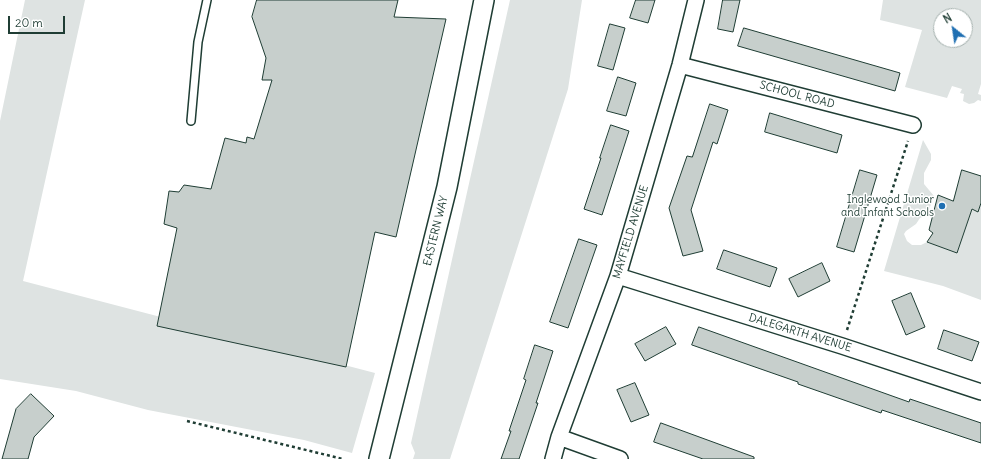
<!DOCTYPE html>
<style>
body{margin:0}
#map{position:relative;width:981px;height:459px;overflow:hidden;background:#fff;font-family:Delius,sans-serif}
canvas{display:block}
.north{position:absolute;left:933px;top:8px;width:40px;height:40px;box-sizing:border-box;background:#fff;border:1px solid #a5b1ae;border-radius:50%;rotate:330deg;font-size:11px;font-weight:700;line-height:16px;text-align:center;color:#1f3d34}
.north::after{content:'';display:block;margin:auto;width:14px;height:18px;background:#1f6fb2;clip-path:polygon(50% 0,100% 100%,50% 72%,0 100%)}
.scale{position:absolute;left:8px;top:16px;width:57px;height:18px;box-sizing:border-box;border:2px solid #1f3d34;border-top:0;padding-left:5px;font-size:12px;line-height:14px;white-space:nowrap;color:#1f3d34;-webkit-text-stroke:3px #fff;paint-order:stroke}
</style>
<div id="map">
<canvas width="981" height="459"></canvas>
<div class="north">N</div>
<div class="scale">20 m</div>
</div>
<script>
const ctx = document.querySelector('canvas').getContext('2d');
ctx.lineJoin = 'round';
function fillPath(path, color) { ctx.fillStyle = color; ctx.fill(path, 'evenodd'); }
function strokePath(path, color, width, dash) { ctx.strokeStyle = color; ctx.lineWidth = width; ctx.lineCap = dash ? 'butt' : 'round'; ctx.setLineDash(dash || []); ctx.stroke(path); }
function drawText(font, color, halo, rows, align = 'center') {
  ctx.font = font + ' Delius,sans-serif'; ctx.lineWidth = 3; ctx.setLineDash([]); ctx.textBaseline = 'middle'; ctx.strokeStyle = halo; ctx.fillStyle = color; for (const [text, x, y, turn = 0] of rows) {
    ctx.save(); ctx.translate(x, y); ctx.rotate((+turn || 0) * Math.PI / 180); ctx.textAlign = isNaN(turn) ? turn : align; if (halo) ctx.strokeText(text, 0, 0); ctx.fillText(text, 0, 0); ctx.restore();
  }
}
const green = new Path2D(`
 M25 0H85L23 281 375 373 352 453 304 440 148 410 76 391 0 379V121Z
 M510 0H582L568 89 450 459H413L415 453 411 443Z
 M883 0H981V84L978 94 981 95V101L978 100 974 103 969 104 963 101 964 94 960 93 962 89 952 86 947 98 905 87 922 30 880 20ZM941 16H965V40H941Z
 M923 140 931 154V160L924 173V184L934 196 927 215 920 218 916 224 906 231 904 234 907 241 912 245H921L927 242 957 253 972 209 978 212 981 204V300L943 286 884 271Z`);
const building = new Path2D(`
 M257 0H398L394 17 446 19 396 237 375 232 346 367 157 326 177 228 164 224 169 191 179 192 184 185 211 189 225 138 246 143 247 137 254 139 272 80H262L266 58 252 17Z
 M636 0H655L648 23 630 18Z
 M723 0H740L733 32 718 29Z
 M610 24 625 28 613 70 598 66Z
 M744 28 900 73 895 91 738 46Z
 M618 77 636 83 626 116 607 111Z
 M710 104 728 110 717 144 713 142 691 210 703 251 683 256 669 208 687 156 692 157Z
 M770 113 842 135 837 153 765 132Z
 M611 125 629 131 602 215 584 209 601 158H600Z
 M860 170 877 175 854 252 837 247Z
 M962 170 981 176V203L978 212 972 209 957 253 927 242 933 233 929 230 938 195 953 201Z
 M579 239 597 245 568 328 550 322Z
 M724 250 777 268 770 287 717 269Z
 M822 263 830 281 798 297 789 279Z
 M911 293 925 327 906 335 892 301Z
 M666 327 676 344 645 361 635 344Z
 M699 327 909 402 910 399 981 423V443L882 410 881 413 798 384V382L692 345Z
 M944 330 979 342 972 361 938 349Z
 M535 345 553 351 536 403H538L519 459H501L511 431H509L526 380 524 379Z
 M635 383 649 415 631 422 617 390Z
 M31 394 54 416 34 437 28 459H2L16 409Z
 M661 423 754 457V459H703L654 442Z`);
const path = new Path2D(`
 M847 330 908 141
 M187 421 343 459`);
const service = new Path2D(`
 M191 121 198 42 207 0`);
const minor = new Path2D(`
 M680 65 913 125
 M618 276 842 346 981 392
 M559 437 620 459
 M553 459 559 437 618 276 680 65 696 0`);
const tertiary = new Path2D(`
 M379 459 447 187 484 0`);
const markers = [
 [942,206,4,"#1f6fb2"]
];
const streetNames = [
 ["SCHOOL ROAD",797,95,15],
 ["EASTERN WAY",436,231,-76],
 ["MAYFIELD AVENUE",631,232,-73],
 ["DALEGARTH AVENUE",800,333,17]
];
const poiNames = [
 ["Inglewood Junior",934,200],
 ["and Infant Schools",934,213]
];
fillPath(green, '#dee3e2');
fillPath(building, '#c7cfcc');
strokePath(building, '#1f3d34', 1);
strokePath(service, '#1f3d34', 10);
strokePath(minor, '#1f3d34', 18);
strokePath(tertiary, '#1f3d34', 22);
strokePath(path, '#1f3d34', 2.5, [3, 3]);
strokePath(service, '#fff', 7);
strokePath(minor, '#fff', 15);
strokePath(tertiary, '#fff', 19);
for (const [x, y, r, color] of markers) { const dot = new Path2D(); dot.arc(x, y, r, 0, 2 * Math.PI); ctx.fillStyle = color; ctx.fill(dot); strokePath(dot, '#fff', 1.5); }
drawText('11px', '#1f3d34', '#fff', streetNames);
drawText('11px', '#1f3d34', '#fff', poiNames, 'right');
</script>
